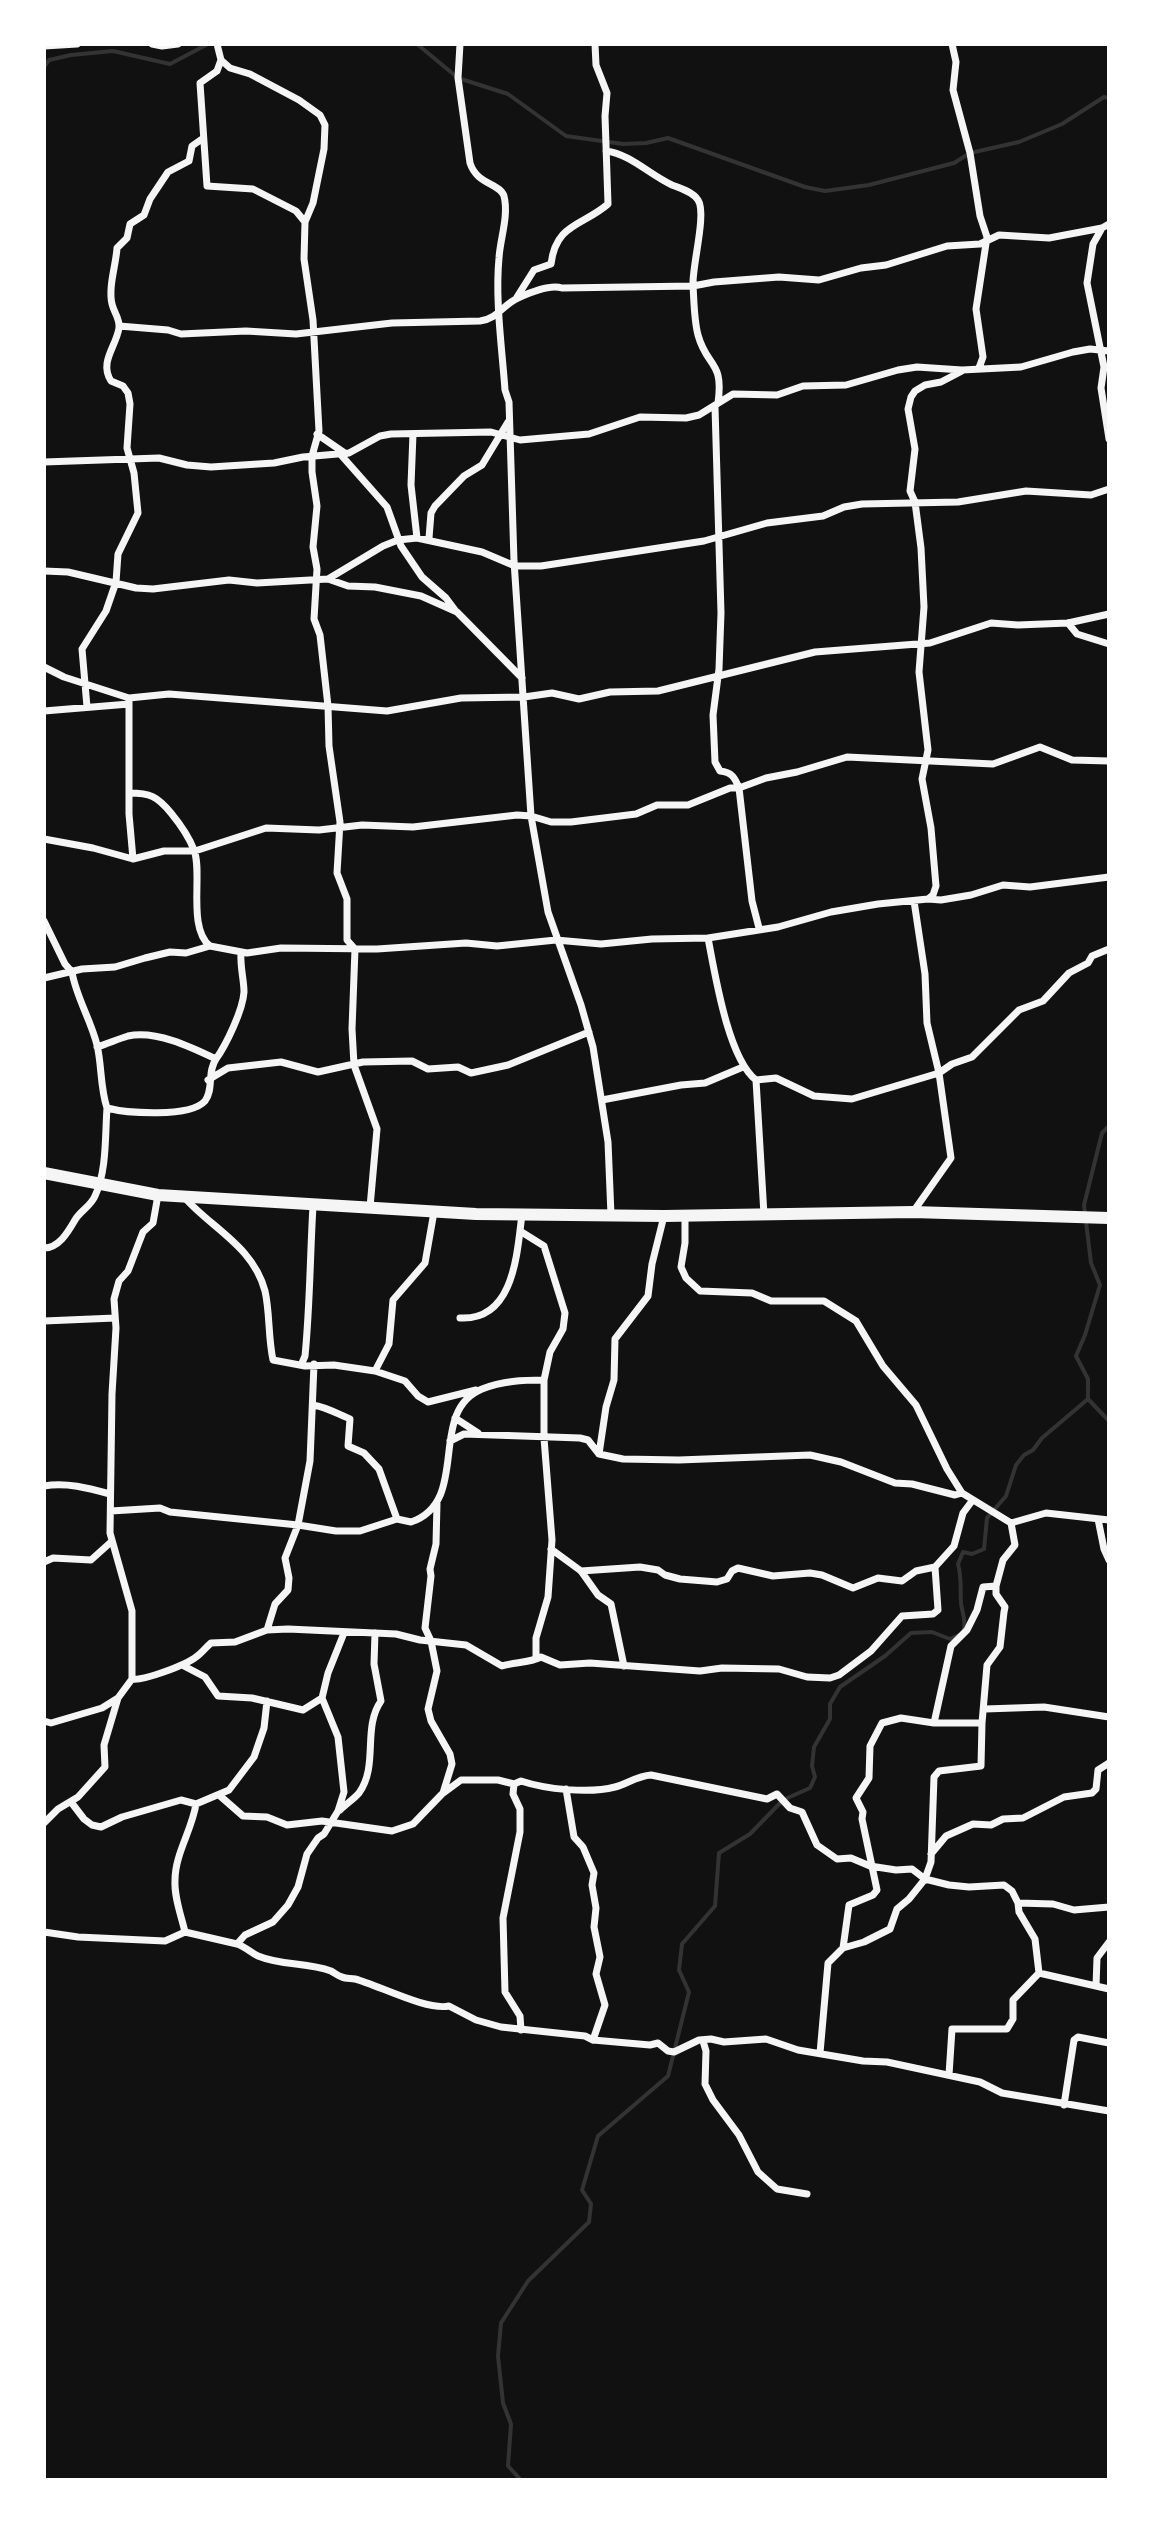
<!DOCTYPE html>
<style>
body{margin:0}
#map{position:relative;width:1153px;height:2524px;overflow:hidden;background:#111;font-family:Jost,sans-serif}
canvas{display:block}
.frame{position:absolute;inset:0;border:46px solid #fff;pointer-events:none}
</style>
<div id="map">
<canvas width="1153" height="2524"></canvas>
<div class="frame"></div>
</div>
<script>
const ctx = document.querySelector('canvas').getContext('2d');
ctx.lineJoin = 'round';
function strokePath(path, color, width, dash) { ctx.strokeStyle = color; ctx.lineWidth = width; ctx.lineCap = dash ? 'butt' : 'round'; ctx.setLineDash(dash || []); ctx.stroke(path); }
const stream = new Path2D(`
 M417 44 458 78 508 94 566 136 623 144 646 143 668 138 805 187 825 191 869 185 954 163 970 153 1019 142 1062 124 1104 97 1109 98
 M44 67 49 60 71 55 113 51 170 64 208 44
 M1109 1126 1102 1133 1084 1205 1091 1263 1100 1285 1085 1335 1076 1356 1088 1379V1399L1109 1421
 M964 1629C966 1620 962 1612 961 1603 960 1588 962 1578 958 1564L963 1552 972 1554 984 1549 987 1518 1006 1496 1016 1465 1024 1455 1033 1450 1042 1438 1088 1399
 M521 2480 508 2466 511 2424 503 2403 498 2356 501 2323 528 2281 589 2222 591 2204 582 2190 598 2136 668 2076 689 1992 679 1970 682 1944 715 1906 719 1853 750 1834 783 1800 810 1788 815 1777 812 1766 814 1747 830 1719V1704L840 1687 885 1656 911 1633 932 1632 950 1639 959 1635`);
const minor = new Path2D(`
 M152 44 162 46 178 44
 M217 44 221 60 230 68 250 74 299 100 320 115 325 125 324 149 313 203 305 222 304 259 313 320 319 431 312 456V472L317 506 313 547 317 569 314 619 320 635 328 706 329 746 340 822 337 873 347 899V940L355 949 352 1029 354 1065 377 1129 370 1207
 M460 44 458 78 470 163C477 185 500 183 504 196 509 216 500 239 499 258 495 300 502 348 505 390L509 402 514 561 531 816 548 912 581 1005 593 1047 608 1142 611 1215
 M952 44 956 62 953 90 970 153 980 216 987 237 976 309 983 357 979 368
 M44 46 77 44
 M221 60 217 71 200 83 207 186 253 189 296 211 305 222
 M606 151C630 154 650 175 672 185 680 188 693 192 698 200 707 213 692 266 693 285 694 301 694 320 698 335 707 368 724 360 718 403
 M1102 228 1093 244 1087 283 1104 367 1101 388 1109 439
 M517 297 534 270 551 264C556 223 583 226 608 204L605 116 607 93 596 65 595 44
 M119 326 168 330 181 334 246 331 296 334 392 323 480 321C497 319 504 304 518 298 531 292 550 284 562 288L693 286 714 282 779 277 819 280 861 268 886 265 947 246 980 244 999 235 1049 238 1102 228 1109 224
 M715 407 721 613 719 669 713 715 715 762 720 771C732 772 735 778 739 788L752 901 759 928
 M317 434 346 454
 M413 434 411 485 417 538
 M341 455 387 507 401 546 422 577 446 598 455 610
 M44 462 159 458 187 465 211 467 274 463 303 457 349 453 380 436 391 434 491 432 520 440 589 434 640 417 686 418 699 415 733 394 777 395 803 386 846 385 898 370 917 367 962 370 1021 367 1073 352 1090 349 1109 351
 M429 538 431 513 435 506 464 476 482 465 508 422
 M44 571 68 572 136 588 153 589 229 580 257 583 328 579 348 586 375 587 421 596 457 612 522 678
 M328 579 383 546 398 540 417 538 482 552 515 566H541L704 541 767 523 823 516 844 507 862 504 958 502 1026 491 1091 495 1109 489
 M1068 623 1077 634 1109 644
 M44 667 64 677 129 698 169 694 387 711 461 698 524 697 552 693 579 699 610 692 658 691 815 652 930 643 991 623 1018 625 1068 623 1109 614
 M129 698V814L133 859
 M87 707 82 649 106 611 116 582 118 554 138 513 134 473 127 448 130 404 128 393 123 386 111 381C99 362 116 347 119 328 120 318 114 313 112 304 108 287 116 265 117 248L127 238 130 224 144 215 150 199 168 172 189 161 192 146 202 139
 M44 711 129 704
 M129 793C150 793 157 796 171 813 180 824 189 837 194 850 203 872 187 928 210 946
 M44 839 93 848 133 859 164 851H195L266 828 319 830 362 825 413 827 517 815 531 816 551 822H571L636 814 657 805H688L730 788H739L766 778 797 772 847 757 993 764 1040 747 1072 760 1109 761
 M928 899 933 895 936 886 931 828 922 779 928 750 919 672 924 607 921 548 915 502 910 491 915 449 908 409 911 397 915 391 925 385 941 382 962 371
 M44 921 65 964 72 972C76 997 91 1020 97 1045 102 1066 100 1087 107 1108
 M708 938C715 974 728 1058 756 1080L764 1215
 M44 978 82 969 115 967 145 958 170 952 186 953 210 946 247 953 281 948 377 949 466 943 497 946 556 940 601 944 652 939 708 938 778 927 831 912 878 904 928 899 941 900 971 895 1003 885 1030 887 1109 877
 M97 1047C107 1044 118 1039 128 1036 156 1030 191 1047 216 1059 226 1045 243 1010 244 992 244 980 240 967 241 953
 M208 1080 228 1068 281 1062 318 1072 363 1062 412 1061 428 1069 458 1067 471 1073 508 1065 589 1032
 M756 1080 776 1078 814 1096 852 1099 939 1073 952 1064 972 1057 1019 1010 1043 1001 1069 973 1088 963 1092 956 1109 949
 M602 1100 681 1085 705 1083 743 1067
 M158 1195 153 1223 143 1232 128 1271 119 1281 114 1299 116 1328 112 1394 110 1533 132 1611V1679C143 1681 186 1665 196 1657 202 1653 205 1648 211 1643L235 1642 267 1630 288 1629 396 1634 420 1640 466 1645 502 1666C515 1662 529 1663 541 1657L560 1665 590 1663 700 1671 722 1668 779 1669 807 1677 830 1678 839 1675 871 1651 902 1616 933 1614 938 1610 935 1567 954 1546 963 1513 972 1501
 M184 1197C211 1228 253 1246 265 1291 270 1313 268 1337 273 1360L305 1366 334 1365 375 1371 389 1344 393 1300 425 1263 434 1212
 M913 1212 951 1158 939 1073 927 1023 925 974 914 901
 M685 1216V1243L681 1267 686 1278 700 1291 752 1293 771 1301H824L856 1321 883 1366 916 1405 947 1469 962 1493 1011 1523 1046 1513 1109 1520
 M520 1231 544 1246 565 1313 563 1329 550 1352 544 1380V1438L552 1540 548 1597 536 1638V1659
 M44 1248C59 1248 68 1232 75 1220 80 1211 91 1206 95 1196 107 1171 105 1135 107 1108 126 1113 190 1118 205 1101 214 1089 207 1072 216 1059
 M460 1318C514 1321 517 1254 522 1214
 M44 1321 115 1318
 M302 1363 305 1356C310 1306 310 1256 313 1206
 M314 1364 310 1461 298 1525 336 1531H360L397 1519 411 1522C472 1501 426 1412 482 1389 502 1381 523 1380 544 1380
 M375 1371 405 1381 418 1396 428 1402 476 1390
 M313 1405C326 1407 338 1414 350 1419L348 1446 364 1453 379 1469 397 1519
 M455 1418 478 1433
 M450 1441 464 1434 580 1438 588 1440 599 1454 623 1459 679 1460 810 1455 841 1462 895 1483 912 1484 955 1495 962 1493
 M599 1454 606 1407 614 1380 615 1339 648 1296 652 1264 664 1216
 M44 1486C66 1482 88 1488 110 1494
 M437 1503 436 1544 430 1569 431 1576 425 1628 431 1641 437 1671 428 1709 431 1721 450 1754 452 1764 443 1793
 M111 1511 160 1508 170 1512 298 1525 285 1558 289 1578 288 1590 275 1604 267 1630
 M1098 1519 1104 1549 1109 1560
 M551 1549 581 1571 598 1595 611 1604 624 1666
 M44 1562 53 1558 91 1560 111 1542
 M581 1571 640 1567 658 1570 665 1575 680 1579 717 1582 727 1579 732 1571 738 1568 773 1576 810 1573 822 1575 853 1588 878 1578 902 1581 916 1571 935 1567
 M182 1665 205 1677 218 1696 252 1698 303 1710 322 1698 328 1673 344 1633
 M985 1709 1044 1707 1109 1717
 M44 1721 51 1723 102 1708 118 1698 132 1679
 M934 1723 951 1646 967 1630 977 1610 983 1587 996 1586
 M514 1784 513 1794 520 1809V1832L503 1918 505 1992 520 2016 521 2030
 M219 1795 243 1816 267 1817 287 1825 322 1821 392 1831 413 1824 442 1794 461 1780H498L514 1784 521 1781C545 1789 589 1794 615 1787 627 1784 637 1776 651 1775L767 1799 777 1794 790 1808 802 1812 817 1845 837 1859 851 1858 870 1866 896 1870 912 1869 925 1879 949 1885 969 1887 1004 1885 1012 1891 1018 1903 1053 1904 1074 1910 1109 1907
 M71 1802 84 1819 92 1825 101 1827 122 1817 181 1800 196 1804 229 1790 254 1757 264 1728 267 1701
 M340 1810C346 1804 354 1799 359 1793 379 1765 362 1728 381 1701L374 1664 375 1633
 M44 1823 58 1809 78 1797 105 1767 104 1745 118 1698
 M931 1854 946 1836 973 1824 991 1825 1003 1819 1023 1818 1064 1797 1092 1793 1096 1789 1098 1770 1109 1763
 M1018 1903 1019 1912 1035 1939 1039 1973
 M44 1932 78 1937 165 1941 185 1932 237 1944 245 1935 273 1922 288 1905 298 1887 307 1854 318 1838 324 1834 338 1811 344 1792 338 1737 322 1698
 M185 1932C181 1915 174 1897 175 1880 175 1854 192 1830 196 1804
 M237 1944C246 1947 251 1953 258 1956 282 1966 307 1962 331 1971 335 1973 338 1976 342 1977 346 1979 351 1978 355 1979 378 1985 427 2011 449 2006L476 2020 501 2027 585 2036 593 2040 605 2005 596 1974 600 1957 594 1927 596 1908 592 1885 594 1873 583 1847 574 1837 566 1789
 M843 1948 849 1905 873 1895 877 1890 862 1819 863 1812 856 1798 869 1778 870 1746 882 1723 901 1718 934 1723H982L987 1665 1000 1647 1004 1612 1005 1607 996 1594V1586L1003 1560 1015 1545 1011 1523
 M1096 1986 1097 1958 1109 1942
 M593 2040 650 2045 658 2043 668 2051 674 2052 699 2040 711 2039 724 2042 766 2039 798 2050 863 2061 887 2062 980 2082 1002 2093 1109 2111
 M703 2041 706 2051 705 2084 713 2100 739 2135 758 2172 777 2189 807 2194
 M820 2053 828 1963 843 1948 864 1942 890 1929 897 1909 909 1899 925 1879 931 1862 934 1777 939 1771 981 1766 982 1723
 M949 2075 952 2029H1007L1013 2019V2000L1039 1973 1109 1989
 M1064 2105 1074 2040 1078 2037 1109 2043`);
const trunk = new Path2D(`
 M44 1173 158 1195 476 1214 664 1216 913 1212 1109 1218`);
strokePath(stream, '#333', 4);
strokePath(minor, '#f5f5f5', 7);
strokePath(trunk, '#f5f5f5', 12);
</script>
